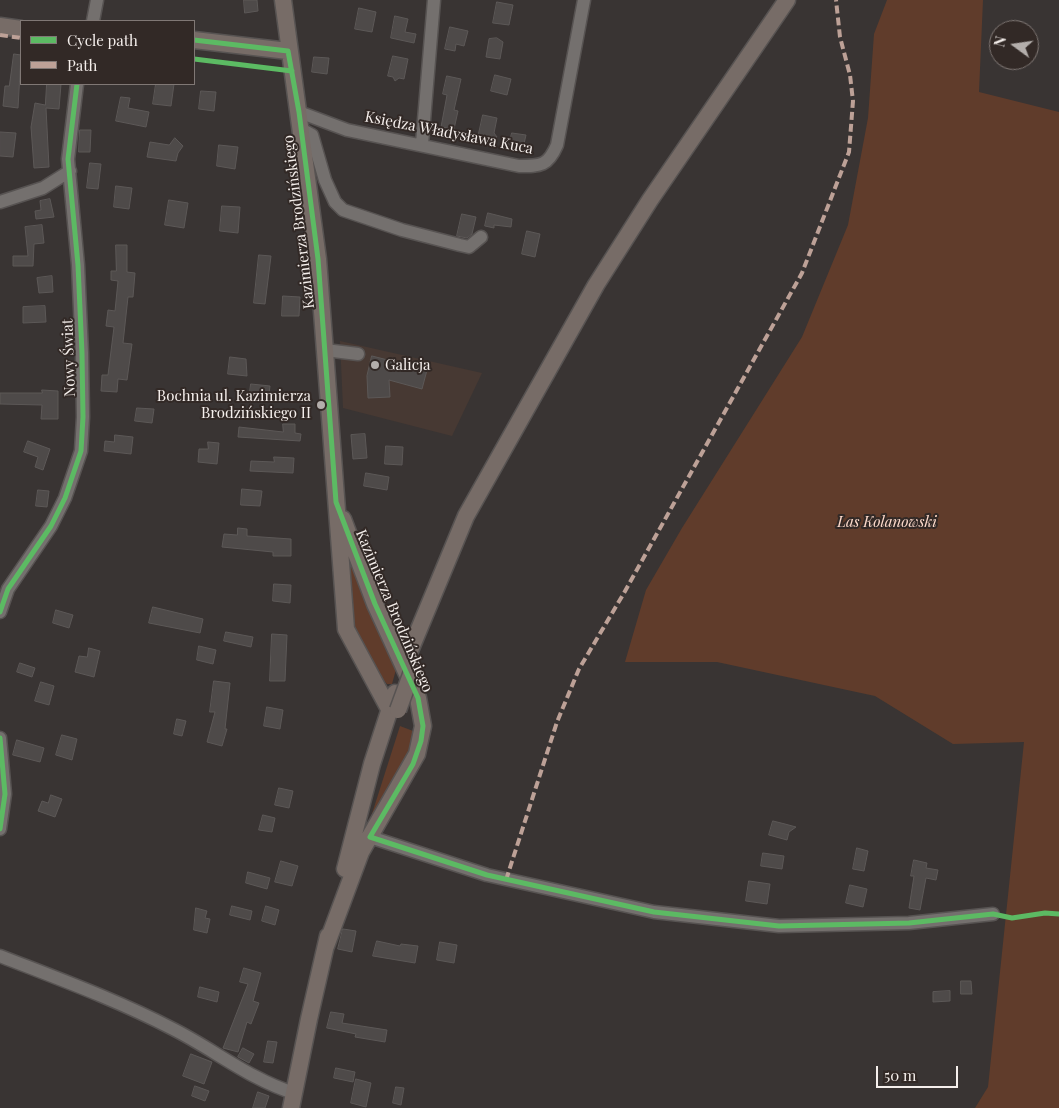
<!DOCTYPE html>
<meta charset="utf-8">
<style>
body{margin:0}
#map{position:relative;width:1059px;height:1108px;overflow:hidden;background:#393433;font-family:"Playfair Display",serif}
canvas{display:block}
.legend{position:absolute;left:20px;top:20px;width:175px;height:65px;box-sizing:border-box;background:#322926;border:1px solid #807875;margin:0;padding:6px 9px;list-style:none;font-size:15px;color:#f5efec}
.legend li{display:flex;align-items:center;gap:10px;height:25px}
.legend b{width:25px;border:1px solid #807875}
.north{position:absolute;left:989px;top:20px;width:50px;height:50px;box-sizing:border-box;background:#322926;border:1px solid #807875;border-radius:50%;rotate:284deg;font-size:14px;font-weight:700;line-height:20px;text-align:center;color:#f5efec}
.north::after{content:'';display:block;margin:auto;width:18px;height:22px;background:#b3aeab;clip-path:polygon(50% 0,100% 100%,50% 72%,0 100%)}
.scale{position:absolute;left:876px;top:1066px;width:82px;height:22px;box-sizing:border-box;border:2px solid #f5efec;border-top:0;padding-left:6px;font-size:15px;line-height:18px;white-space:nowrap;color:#f5efec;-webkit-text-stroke:4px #322926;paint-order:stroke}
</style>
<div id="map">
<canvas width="1059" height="1108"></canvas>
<ul class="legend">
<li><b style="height:6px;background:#5cba63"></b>Cycle path</li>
<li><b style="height:6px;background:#bda197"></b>Path</li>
</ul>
<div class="north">N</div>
<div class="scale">50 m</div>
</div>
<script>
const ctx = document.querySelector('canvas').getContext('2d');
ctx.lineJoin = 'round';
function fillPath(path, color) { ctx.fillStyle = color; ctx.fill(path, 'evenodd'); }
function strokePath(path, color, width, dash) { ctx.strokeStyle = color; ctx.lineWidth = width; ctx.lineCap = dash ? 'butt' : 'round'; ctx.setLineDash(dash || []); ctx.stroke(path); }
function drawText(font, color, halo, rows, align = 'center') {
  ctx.font = font + ' "Playfair Display",serif'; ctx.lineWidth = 4; ctx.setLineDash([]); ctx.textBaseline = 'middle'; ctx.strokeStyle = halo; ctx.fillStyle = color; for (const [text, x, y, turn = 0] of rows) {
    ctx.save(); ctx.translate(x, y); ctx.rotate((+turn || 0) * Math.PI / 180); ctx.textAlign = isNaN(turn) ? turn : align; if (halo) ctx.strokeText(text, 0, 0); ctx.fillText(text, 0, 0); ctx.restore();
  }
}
const built = new Path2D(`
 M340 341 482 373 452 436 343 408Z`);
const green = new Path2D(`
 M887 0H983L979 92 1059 112V1108H975L988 1087 1024 742 953 744 875 696 717 662H625L646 590 682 528 802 337 848 225 868 118 874 34Z
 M345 544 376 625 397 666 392 684H387L379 675 353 626Z
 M400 726 413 731V746L362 845Z`);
const building = new Path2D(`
 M244 0H257L258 11 245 13Z
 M497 2 513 5 509 25 493 23Z
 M359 8 376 12 372 32 355 29Z
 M395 16 408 19 405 32 416 34 414 43 391 38Z
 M450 27 468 31 464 46 456 44 455 51 445 49Z
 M497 38 503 42 500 59 486 57 489 39Z
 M14 54 21 55 18 108 3 106 5 86H9Z
 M393 56 408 59 404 79 399 78 395 81 393 77 388 76Z
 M314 57 329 58 327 74 312 72Z
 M495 75 511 79 507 95 491 91Z
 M447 76 461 79 454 110 458 111 454 129 441 127 447 95 443 94Z
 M47 84H61L59 109 46 108 49 167 34 168 31 127 35 103 45 105Z
 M156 84H174L171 106 153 104Z
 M201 91 216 92 214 111 199 109Z
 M121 97 130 98 128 108 149 112 146 127 116 121Z
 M483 115 497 118 494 133 497 137 491 140 478 138Z
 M80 130H91L90 152H79Z
 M0 132 16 133 13 157 0 156Z
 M512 133 526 135 523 148 509 145Z
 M175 138 183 146 178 153 176 161 147 157 150 142 169 145Z
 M219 145 238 147 235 169 217 166Z
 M90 163 101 164 98 189 87 188Z
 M116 186 132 188 129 209 114 207Z
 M50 199 54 217 36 219 35 211 41 210 40 201Z
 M169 200 188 203 184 228 165 225Z
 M222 206 240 207 238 233 220 231Z
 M488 213 512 219 511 227 494 225V228L485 226Z
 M462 214 476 217 472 234 467 238 457 236Z
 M42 225 44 243 34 244 33 266H13V256H28L25 227Z
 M527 231 540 234 535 257 522 254Z
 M116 245H127V272L135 273 133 297H128L123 343 132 344 127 380 118 379 117 392 101 391 102 375H108L114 327 106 326 108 310 115 311 118 281 111 280V271H116Z
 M259 255 271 256 265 304 254 303Z
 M52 276 53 292 39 293 37 278Z
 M283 296 300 297 299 316H282Z
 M45 306 46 322 23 323V307Z
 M372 356 427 370 422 389 389 380 390 397 368 398 367 376Z
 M230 357 246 359 247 376 228 374Z
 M251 384 270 386 268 402 249 400Z
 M42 390 58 391V419H41L42 405 0 404V393H42Z
 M137 408 154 409 152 423 135 421Z
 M283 424H295V433L301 434 300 441 238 437 239 427 283 432Z
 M365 434 367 458 353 459 351 435Z
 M115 435 133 437 131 454 104 451 105 441 114 442Z
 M28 441 50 449 43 470 35 467 38 457 24 452Z
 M208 442 219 443 217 464 198 462 199 449H208Z
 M386 446 403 447 402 465 385 464Z
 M274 457 294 458 293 473 250 471 251 461 274 462Z
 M366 473 389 477 387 490 364 486Z
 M242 489 262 491 260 506 241 505Z
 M38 490 49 491 47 507 36 506Z
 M238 528 247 529V536L291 539V556H273V552L222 547 224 534 237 535Z
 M274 584 291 585 290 603 273 601Z
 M153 607 203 619 200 633 149 623Z
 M56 610 73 615 69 628 53 623Z
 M226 632 253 637 251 647 224 641Z
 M272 634 287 635 285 681H270Z
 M199 646 216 650 213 664 197 660Z
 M89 648 100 651 94 677 75 672 79 656 87 657Z
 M20 663 35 668 32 677 17 672Z
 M214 681 230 683 225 729H227L222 746 207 742 215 712H210Z
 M41 682 54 686 49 705 35 701Z
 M267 707 283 710 280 729 264 726Z
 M177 719 186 721 182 736 174 734Z
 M62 735 77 739 72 760 56 755Z
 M17 740 44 748 40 762 13 755Z
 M279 788 293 791 289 808 275 805Z
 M51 795 62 799 55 817 38 811 42 801 48 803Z
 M263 815 275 818 272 832 259 830Z
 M773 821 785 824 796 827 789 832 787 840 769 835Z
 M857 848 868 851 864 871 853 869Z
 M763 853 784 856 782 869 761 866Z
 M914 860 927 863 926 868 938 870 936 880 926 878 920 910 909 908 914 876H911Z
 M281 861 298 866 292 886 275 882Z
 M248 872 270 878 267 889 246 883Z
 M749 881 770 884 767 904 746 901Z
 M850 885 867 889 863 907 846 903Z
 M232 906 252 911 250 920 230 915Z
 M266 906 279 910 275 925 262 921Z
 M196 908 207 911 205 918 210 919 207 933 194 930Z
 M343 929 356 931 352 952 338 949Z
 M377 941 400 946 401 944 418 946 415 963 373 956Z
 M440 942 457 945 454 963 437 960Z
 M244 968 261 973 253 1001 259 1003 251 1024 247 1022 238 1052 223 1048 248 984 240 982Z
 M961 981H971L972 994H961Z
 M200 987 219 992 217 1002 198 997Z
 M950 991V1001L933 1002V992Z
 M331 1012 344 1014 342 1023 387 1030 385 1042 355 1037 356 1034 327 1028Z
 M268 1041 277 1042 273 1063 264 1062Z
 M243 1048 254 1054 249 1063 238 1057Z
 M191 1054 212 1062 204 1084 183 1076Z
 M336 1068 355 1072 353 1082 334 1078Z
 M356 1079 371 1083 366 1107 351 1103Z
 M195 1086 209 1091 205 1101 192 1096Z
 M396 1087 404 1088 401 1105 393 1103Z
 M258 1092 269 1096 265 1108H253Z`);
const minor = new Path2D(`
 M93 21 97 0
 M299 112 347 130 519 166C541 166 548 166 557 145L584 0
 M301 129 312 135 325 180 335 202 343 210 402 230 460 245 469 247 481 237
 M422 144 434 0
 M0 202 43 188 70 171
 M325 350 358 354
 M0 612 8 589 51 526 65 498 81 451 83 417 82 353 78 265 68 159 77 84
 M0 738 5 794 0 829
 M370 837 487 875 654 912 779 926 909 923 993 914
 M0 956C59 979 117 1000 173 1029 213 1049 251 1080 294 1093`);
const major = new Path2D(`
 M283 0 318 259 346 629 389 709
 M0 26 21 29
 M194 40 288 51
 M407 658 466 516 596 285 650 200 787 0
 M345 869 372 764 395 693
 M326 946 361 852 417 754 423 726 418 698 375 604 343 519
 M291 1108 309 1019 328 936`);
const majorBridge = new Path2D(`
 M398 710 413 669`);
const quiet = new Path2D(`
 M0 35 21 38
 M506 880 557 722 579 669 624 593 802 273 849 152 853 101 850 75 840 37 836 0`);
const cycleway = new Path2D(`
 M194 40 288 51 299 112 318 259 336 502 375 604 418 698 423 726 421 741 413 764 370 837 487 875 654 912 779 926 909 923 993 914 1012 918 1045 913 1059 914
 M194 59 292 71
 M0 612 8 589 51 526 65 498 81 451 83 417 82 353 78 265 68 159 77 84
 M0 738 5 794 0 829`);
const markers = [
 [375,365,5,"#b3aeab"],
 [321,405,5,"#b3aeab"]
];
const streetNames = [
 ["Księdza Władysława Kuca",449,133,11],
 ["Kazimierza Brodzińskiego",299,222,-97],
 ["Nowy Świat",69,358,-92],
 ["Kazimierza Brodzińskiego",394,611,67]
];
const poiNames = [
 ["Galicja",385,365],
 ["Bochnia ul. Kazimierza",311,396,"right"],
 ["Brodzińskiego II",311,413,"right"]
];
const parkNames = [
 ["Las Kolanowski",887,522]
];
fillPath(built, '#473933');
fillPath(green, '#603c2b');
fillPath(building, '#4e4a49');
strokePath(building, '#5c5857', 1);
strokePath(minor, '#575352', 15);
strokePath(major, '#575352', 19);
strokePath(minor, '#74706e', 12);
strokePath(major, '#776c67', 16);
strokePath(majorBridge, '#575352', 19, []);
strokePath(majorBridge, '#776c67', 16);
strokePath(quiet, '#bda197', 4, [8, 4]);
strokePath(cycleway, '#5cba63', 5);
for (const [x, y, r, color] of markers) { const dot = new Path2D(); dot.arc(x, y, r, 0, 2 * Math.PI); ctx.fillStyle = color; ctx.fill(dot); strokePath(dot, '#322926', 2); }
drawText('15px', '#f5efec', '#322926', streetNames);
drawText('15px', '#f5efec', '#322926', poiNames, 'left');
drawText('italic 15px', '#fedbcc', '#322926', parkNames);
</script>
